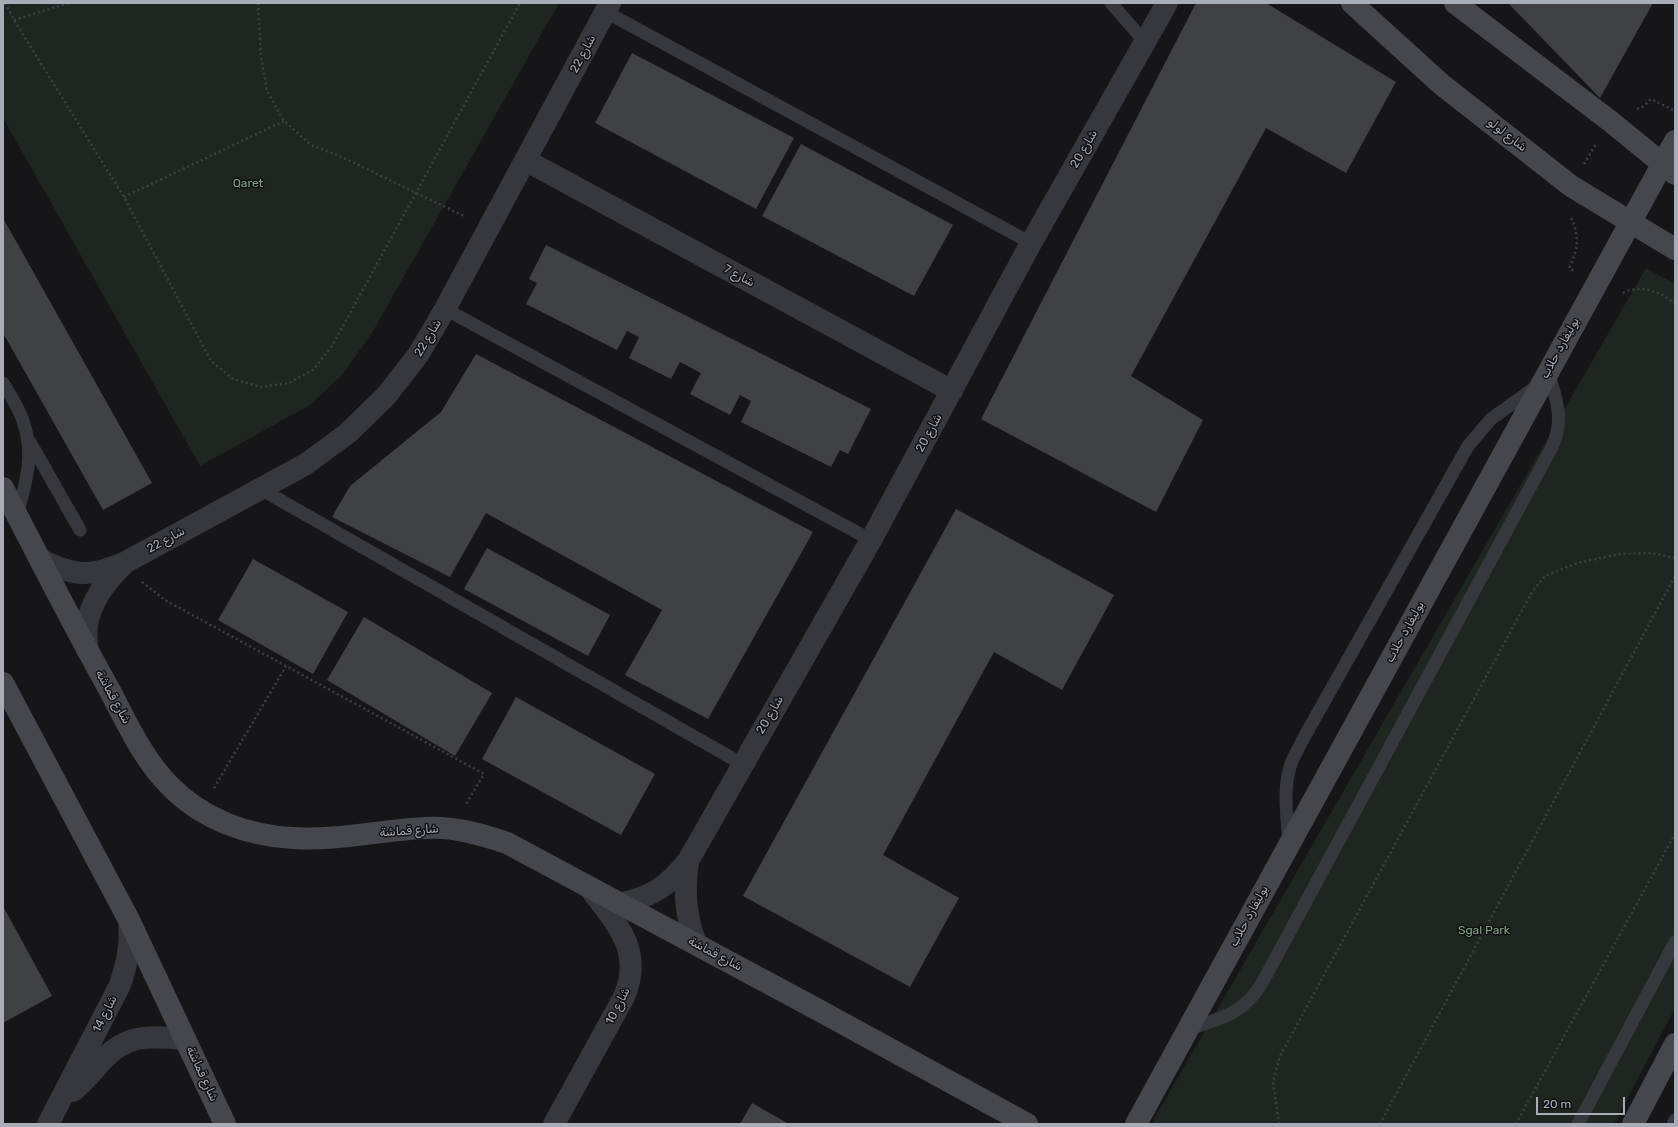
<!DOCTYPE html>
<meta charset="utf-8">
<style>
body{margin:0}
#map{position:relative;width:1678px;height:1127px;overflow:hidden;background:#161618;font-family:Rubik,sans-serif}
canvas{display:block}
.frame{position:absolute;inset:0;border:4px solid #a8adb8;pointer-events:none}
.scale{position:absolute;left:1536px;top:1097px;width:89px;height:18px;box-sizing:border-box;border:2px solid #a8adb8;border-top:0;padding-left:5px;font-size:12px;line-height:14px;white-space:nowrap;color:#a8adb8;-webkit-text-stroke:3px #111113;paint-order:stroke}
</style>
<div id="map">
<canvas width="1678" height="1127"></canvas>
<div class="frame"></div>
<div class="scale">20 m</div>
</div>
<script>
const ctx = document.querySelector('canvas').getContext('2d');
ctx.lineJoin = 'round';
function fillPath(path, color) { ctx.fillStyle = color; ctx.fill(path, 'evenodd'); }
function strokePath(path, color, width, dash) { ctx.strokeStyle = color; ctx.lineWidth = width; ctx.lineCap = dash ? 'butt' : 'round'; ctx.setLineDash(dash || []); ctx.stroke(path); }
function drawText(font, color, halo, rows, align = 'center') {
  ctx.font = font + ' Rubik,Cairo,sans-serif'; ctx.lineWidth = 3; ctx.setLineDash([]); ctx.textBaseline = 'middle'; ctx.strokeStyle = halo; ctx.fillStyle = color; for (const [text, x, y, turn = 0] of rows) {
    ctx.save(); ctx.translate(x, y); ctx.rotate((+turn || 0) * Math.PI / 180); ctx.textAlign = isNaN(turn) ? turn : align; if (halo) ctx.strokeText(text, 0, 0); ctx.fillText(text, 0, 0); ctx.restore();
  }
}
const green = new Path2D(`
 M3 3H559L372 333 342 375 310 405 200 466 3 118Z
 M1646 268 1675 284V1008L1614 1124H1151Z`);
const building = new Path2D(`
 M1196 3H1266L1396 82 1346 173 1266 128 1131 376 1203 420 1156 512 981 419Z
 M1508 3H1653L1600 98Z
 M632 53 794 138 756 209 595 123Z
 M801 144 953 225 914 296 762 216Z
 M3 218 152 483 103 510 3 333Z
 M546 245 871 409 848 454 840 450 831 467 741 422 751 401 740 395 730 415 690 394 701 373 680 362 671 379 629 358 639 337 627 331 617 350 526 304 537 283 529 279Z
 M476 354 813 532 708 719 625 675 662 610 486 513 450 577 332 517 350 486 441 412Z
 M956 509 1114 595 1062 690 994 652 883 855 959 898 910 987 743 896Z
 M487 548 610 615 588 656 464 589Z
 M253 559 348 612 313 674 218 620Z
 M364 617 492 693 455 756 327 680Z
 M516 697 655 774 621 835 482 759Z
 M3 906 52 996 3 1023Z
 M752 1103 789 1124H740Z`);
const path = new Path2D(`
 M5 3 14 20 124 197 211 361 233 379 261 387 289 383 314 369 332 346 520 3
 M258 3 261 56 267 91 284 121 311 145 344 158 466 217
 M14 20 69 3
 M1637 109 1644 106 1651 99 1675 111
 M1584 164 1596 144
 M124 197 284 121
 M1571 218C1580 236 1578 250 1569 268L1574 271
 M1623 293C1641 284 1659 291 1674 303L1675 301
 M142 582 165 600 484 774 466 804
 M214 788 286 666
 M1279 1124 1273 1082 1280 1056 1532 592 1545 576 1577 563 1620 554 1652 553 1675 558
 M1380 1124 1675 576
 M1516 1124 1675 834`);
const lane = new Path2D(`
 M1111 3 1145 42
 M606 12 1031 243
 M445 309 871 540
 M3 383C10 395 19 408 23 421 35 455 26 482 17 515
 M30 442 80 530
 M259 488 742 764
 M1289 842C1287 816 1282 786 1292 761 1295 754 1299 748 1302 741L1468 446 1491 419 1537 386
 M1187 1030C1220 1018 1243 1015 1262 983L1552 447C1565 419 1556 399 1548 371
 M1578 1124 1675 942
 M1673 1124 1675 1120`);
const street = new Path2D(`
 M527 161 952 391
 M41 560C76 577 91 577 126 562L306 464 348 433 386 396 418 355 445 309 610 3
 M87 650C87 642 86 633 87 625 91 600 106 581 124 564
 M688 861C684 892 685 914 696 944
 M620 904C653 896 667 887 688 861L871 540 1031 243 1167 3
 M73 1091C84 1082 92 1072 101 1062 126 1033 150 1036 185 1039
 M48 1124 120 985C128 960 131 945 129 920
 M554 1124 624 997C644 949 616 924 589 887`);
const secondary = new Path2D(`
 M1352 3 1441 84 1571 186 1675 249
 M1455 3 1610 121 1675 174
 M3 488C38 556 72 623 109 689 127 723 143 759 170 786 202 819 248 836 293 838 337 841 381 830 425 828 453 826 480 834 507 843L811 1006 1027 1124
 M3 683 129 920 225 1124
 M1136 1124 1675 141
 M1633 1124 1675 1044`);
const streetNames = [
 ["شارع 22",583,54,-62],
 ["شارع لولو",1507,135,38],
 ["شارع 20",1084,149,-60],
 ["شارع 7",739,276,28],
 ["شارع 22",428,338,-59],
 ["بوليفارد حلاب",1560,348,-61],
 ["شارع 20",929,433,-62],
 ["شارع 22",166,540,-29],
 ["بوليفارد حلاب",1405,632,-61],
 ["شارع قماشة",113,697,61],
 ["شارع 20",770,715,-60],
 ["شارع قماشة",409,831,-4],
 ["بوليفارد حلاب",1249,916,-61],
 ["شارع قماشة",715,954,28],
 ["شارع 10",618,1006,-63],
 ["شارع 14",105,1014,-63],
 ["شارع قماشة",202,1074,65]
];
const parkNames = [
 ["Qaret",248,184],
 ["Sgal Park",1484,931]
];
fillPath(green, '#1e261f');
fillPath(building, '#404145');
strokePath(path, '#3d3f44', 2.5, [2, 3]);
strokePath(lane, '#37383d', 13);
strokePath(street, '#37383d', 22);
strokePath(secondary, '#45474d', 22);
drawText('12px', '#a8adb8', '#111113', streetNames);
drawText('12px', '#7fa381', '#111113', parkNames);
</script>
